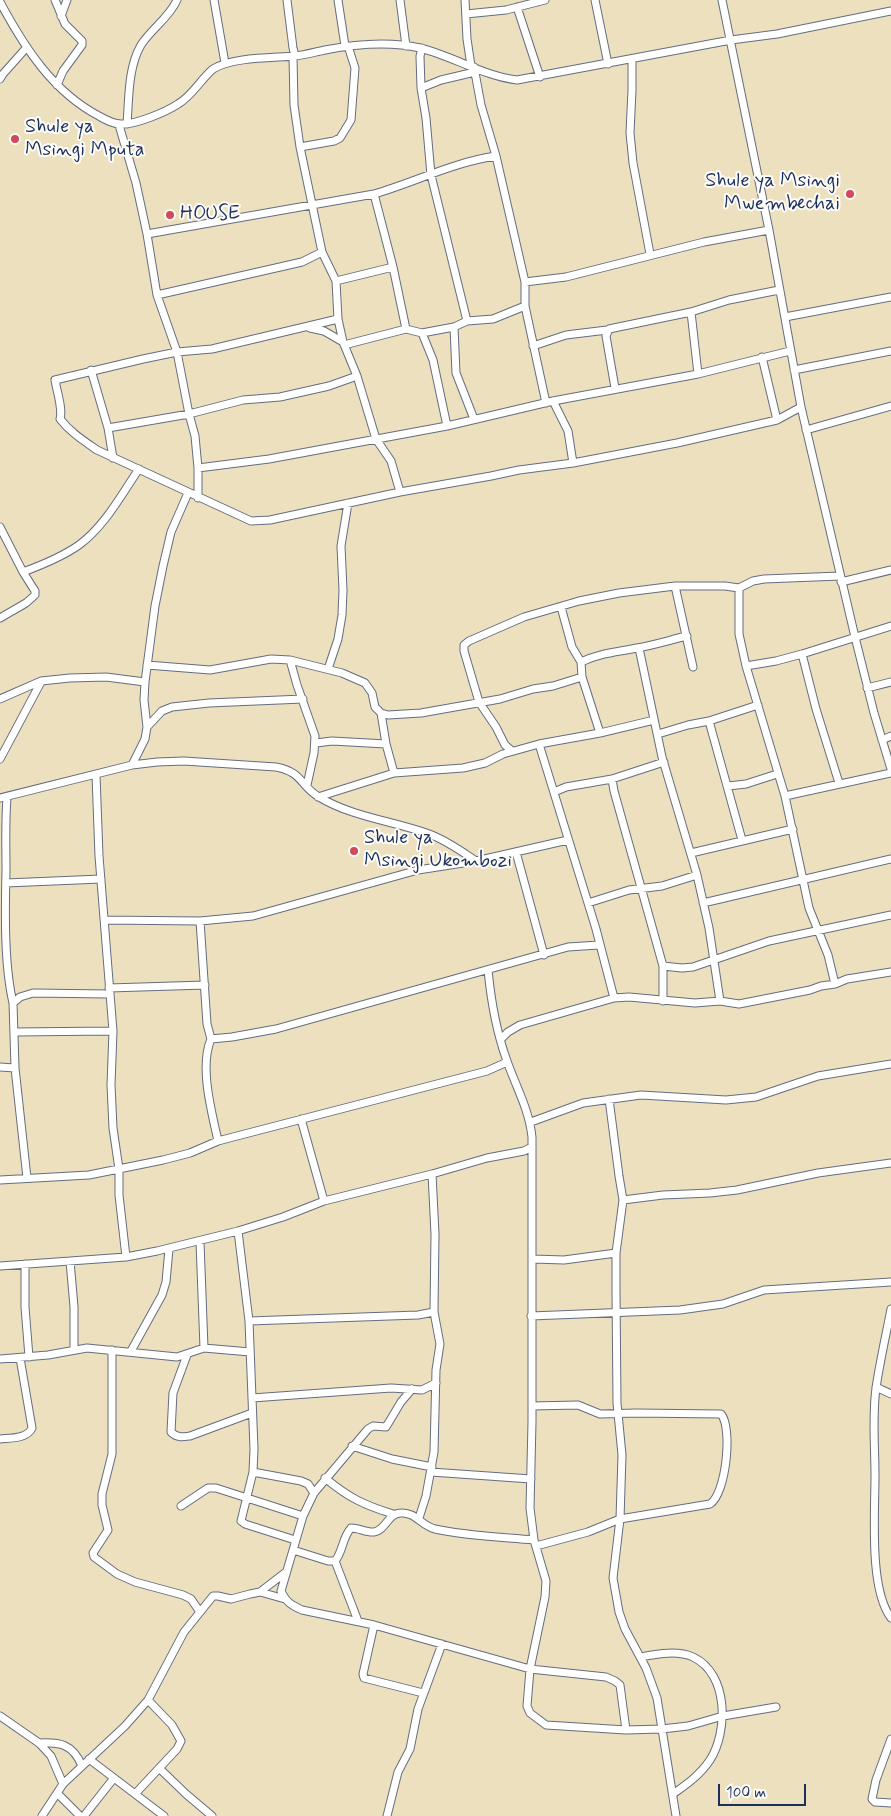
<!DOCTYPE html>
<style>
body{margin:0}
#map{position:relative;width:891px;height:1816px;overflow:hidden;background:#ece0be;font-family:Mynerve,sans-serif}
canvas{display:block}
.scale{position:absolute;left:718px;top:1784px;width:88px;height:22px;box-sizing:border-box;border:2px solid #1b2f5e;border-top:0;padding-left:6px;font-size:15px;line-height:18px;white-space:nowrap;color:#1b2f5e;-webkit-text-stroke:4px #fdfcf7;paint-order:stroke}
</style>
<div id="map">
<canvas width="891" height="1816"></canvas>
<div class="scale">100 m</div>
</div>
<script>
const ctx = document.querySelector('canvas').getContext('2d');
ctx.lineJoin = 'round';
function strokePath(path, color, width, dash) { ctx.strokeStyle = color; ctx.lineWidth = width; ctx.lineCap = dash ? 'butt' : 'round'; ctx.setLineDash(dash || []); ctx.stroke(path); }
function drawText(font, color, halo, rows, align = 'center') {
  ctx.font = font + ' Mynerve,sans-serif'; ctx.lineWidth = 4; ctx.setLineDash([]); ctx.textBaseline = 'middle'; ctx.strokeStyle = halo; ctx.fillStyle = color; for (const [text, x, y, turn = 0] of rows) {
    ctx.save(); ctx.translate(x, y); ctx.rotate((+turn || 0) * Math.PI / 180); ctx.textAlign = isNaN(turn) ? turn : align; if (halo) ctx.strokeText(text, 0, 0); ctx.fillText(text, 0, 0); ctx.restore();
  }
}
const minor = new Path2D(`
 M55 0 65 24 82 41V45L63 71 57 85
 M214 0 225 63
 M287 0 293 48 295 56
 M338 0 345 46
 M400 0 406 46
 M465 0 467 39 471 66
 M595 0 608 64
 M722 0 769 230 801 407 855 637 874 713 891 769
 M0 2C24 47 53 92 99 116 106 120 113 124 121 124 135 125 166 112 178 104 192 96 201 79 213 69 232 57 272 58 295 56 305 55 315 52 325 50 356 44 389 41 420 48 453 56 483 76 517 80L731 40 777 34 891 11
 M517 7 540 77
 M466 14 506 10 545 0
 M61 16 67 0
 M422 48 420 56 421 88 426 118 431 175 467 321
 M293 56 294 105 300 147 322 252 336 281 338 319 343 342 357 376 376 439 391 461 400 492
 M632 59V90L630 133 633 163 650 254
 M474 67 481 105 496 156 525 282V306L546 403
 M0 79 3 74 27 47
 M421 88 441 80 475 72
 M127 124C129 98 128 67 141 45 152 28 169 18 177 0
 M119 125 136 183 147 234 157 295 177 352 189 414 195 436 198 468V498
 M300 147 334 141 340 138 351 120 355 68 348 46
 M374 194 393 267 406 329
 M147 234 374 194C415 182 454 162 496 156
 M336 281 393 267
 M525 282 566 277 704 242 769 230
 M157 295 302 262 322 252
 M691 312 698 374
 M785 317 891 297
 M338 319 212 349 177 352 143 359 55 380C57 392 63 409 60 419 70 432 84 441 97 450L251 521 270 520 400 492 491 476 519 470 573 463 677 443 777 420 801 407
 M454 327 456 373 474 419
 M310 328 324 331 343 342
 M422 333 433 360 447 426
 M344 345 406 329 422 333 454 327 467 321 493 319 525 306
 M533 346 566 335 607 330
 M762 357 777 420
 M91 370 108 428 113 458
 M794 370 891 351
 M615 388 606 336 609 329 691 312 729 300 779 290
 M553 401 568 431 573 463
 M108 428 189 414 243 400 280 397 329 386 357 376
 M806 430 891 406
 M198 468 269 459 447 426 553 401 698 374 790 351
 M0 527 23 572 35 591V595L26 603 0 618
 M23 572C42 565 62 557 79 545 105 526 121 495 139 469
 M841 582 891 570
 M675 586 693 667
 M739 588V634L746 666 785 796 809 908 828 955 835 984
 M639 648 662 757 697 875 709 928 720 1001
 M802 654 816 709 839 783
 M290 660 297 685 315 736 314 753 307 785
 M581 662C599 653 618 652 637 648 654 645 670 640 687 636
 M147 665 210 670 271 659 290 660 342 673 365 683 372 693 375 707 381 713 388 715 421 713 500 699 533 689 553 686 582 677 581 662 572 647 561 607
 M746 666 776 661 802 654 891 626
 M328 669 338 639 342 615 343 590 341 546 348 503
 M582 677 600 733
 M867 688 891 682
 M0 699 41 681 70 678 106 677 145 682
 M381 713 386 744 394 773
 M709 721 742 840
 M147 727 162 711 172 707 209 703 303 699
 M658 734 688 725 709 721 758 705
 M882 740 891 736
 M316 743 332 741 386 744
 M539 744 596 929 614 998
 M512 751 505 745 496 727 479 702 464 651V645L469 641 524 617 579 601 619 593 675 586H725L739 588 753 581 764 579 840 576
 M0 759 41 682
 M132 765 145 739 147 727 144 700 145 682 155 606 163 566 171 532 188 493
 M96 775 99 856 113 1031 111 1085 113 1128 119 1169V1195L126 1257
 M612 779 614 791 663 966V1001
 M728 786 746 784 777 774
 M554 792 566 787 612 779 664 762
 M785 796 891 773
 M318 797 394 773 463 768 485 763 503 754 539 744 600 733 654 720
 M0 798 132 765 157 762 184 761 276 767C303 772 300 786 319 797 352 817 393 821 429 834 446 840 461 851 476 861
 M7 798C5 822 6 847 6 871 5 912 4 964 13 1003
 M516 852 544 955
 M691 853 793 829
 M6 883 101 879
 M588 903 629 890 662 886 697 875
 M703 903 891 859
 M104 920 200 921 253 916 418 870 476 861 568 840
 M200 921 207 1024 211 1039
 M663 966 682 968 693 967 769 941 891 915
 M488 970C491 1001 496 1031 507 1061 516 1087 529 1109 532 1137V1422L530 1508 534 1540 546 1581 545 1597 530 1669 527 1706 530 1713 546 1725 626 1730 662 1729 688 1726 723 1716 776 1707
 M109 988 205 985
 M14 1032 113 1031
 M501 1039 508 1032 520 1025 614 998 629 997 695 1003 720 1001 739 1004 810 990 821 986 835 984 847 979 891 972
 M0 1067 15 1068
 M609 1099 619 1176 623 1200 616 1253V1291L617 1403 622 1455 620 1519 613 1578 619 1612 625 1629 646 1668 657 1698 676 1816
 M301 1119 324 1201
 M531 1122 583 1103 641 1095 726 1100 756 1097 818 1076 891 1064
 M218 1141C212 1113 199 1067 211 1039L232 1037 276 1029 568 947 599 945
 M27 1178 15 1068 13 1003 20 997 33 993 109 994
 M0 1180 89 1175 163 1160 190 1153 218 1141 237 1136 487 1071 507 1062
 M623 1200 663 1195 710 1193 737 1190 818 1173 891 1163
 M238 1231 249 1321 254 1449 253 1472 241 1521 245 1524 295 1540
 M200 1242 204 1348
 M533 1259 564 1260 616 1253
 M70 1261 74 1307V1350
 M25 1264V1307L29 1357
 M0 1266 126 1257 157 1251 238 1231 283 1217 324 1201 432 1174 487 1158 524 1151 532 1147
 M891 1309C886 1335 880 1361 876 1388 872 1417 875 1447 875 1476 875 1513 869 1589 891 1618
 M531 1316 680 1310 723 1304 764 1290 891 1282
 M249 1321 418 1315 434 1312
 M112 1350V1454L102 1494V1505L108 1530 93 1553 94 1557 117 1574 135 1582 183 1595 191 1599 200 1612
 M131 1351 162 1295 166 1282 169 1249
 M187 1355 173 1393 171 1432C177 1438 182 1437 190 1436L252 1413
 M0 1359 48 1355 87 1348 177 1357 204 1348 250 1352
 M876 1387 891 1394
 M412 1389 401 1402 386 1427 373 1426 368 1429 314 1493 303 1516 281 1591C286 1602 291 1605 302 1610L374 1625 530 1669 606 1677 615 1681 620 1685 626 1730
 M252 1398 391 1388 422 1390 436 1383
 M532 1406 578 1405 600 1414 636 1413 721 1414C733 1428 726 1494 710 1504L620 1519 588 1532 536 1546
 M0 1439C10 1438 27 1439 32 1428L20 1358
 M352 1446 392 1459 432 1467
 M253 1472 301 1481 308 1484 314 1493
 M431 1472 531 1479
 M325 1478C349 1498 364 1505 393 1514
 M181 1506 208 1488H216L303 1516
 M419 1518 426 1496 434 1452 436 1370 440 1344 434 1312 435 1234 432 1174
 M293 1550 328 1561H335C343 1552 342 1538 351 1528 359 1528 367 1533 374 1532 386 1530 388 1513 401 1513 416 1512 421 1526 435 1529 467 1536 501 1537 534 1540
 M335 1561 358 1621
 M260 1592 286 1572
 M374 1625 363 1674 364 1678 423 1693
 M640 1657C657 1654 677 1650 693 1657 729 1674 728 1732 710 1760 700 1775 687 1784 673 1794
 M0 1716 39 1743 51 1756 63 1784
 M891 1739 876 1780 872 1799 875 1802 891 1803
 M39 1743C60 1742 73 1744 82 1766
 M89 1759 164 1816
 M159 1768 186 1794 212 1816
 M57 1793 80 1816
 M135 1794 177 1749 181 1741 172 1725 148 1700
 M42 1816 63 1784 125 1726 148 1700 184 1632 213 1596H218L231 1599 250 1594 260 1592 285 1599
 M84 1816 114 1778
 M387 1816 398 1772 410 1749 418 1709 442 1644`);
const markers = [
 [15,139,5,"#d1495b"],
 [850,194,5,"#d1495b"],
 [170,215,5,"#d1495b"],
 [354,851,5,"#d1495b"]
];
const poiNames = [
 ["Shule ya",25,128],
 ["Msingi Mputa",25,151],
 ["Shule ya Msingi",840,182,"right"],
 ["Mwembechai",840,205,"right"],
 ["HOUSE",180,215],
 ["Shule ya",364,839],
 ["Msingi Ukombozi",364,862]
];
strokePath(minor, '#646d80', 9);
strokePath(minor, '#fff', 7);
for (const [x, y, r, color] of markers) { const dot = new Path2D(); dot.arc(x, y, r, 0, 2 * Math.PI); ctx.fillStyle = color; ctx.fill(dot); strokePath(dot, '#fdfcf7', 2); }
drawText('20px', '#1b2f5e', '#fdfcf7', poiNames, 'left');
</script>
